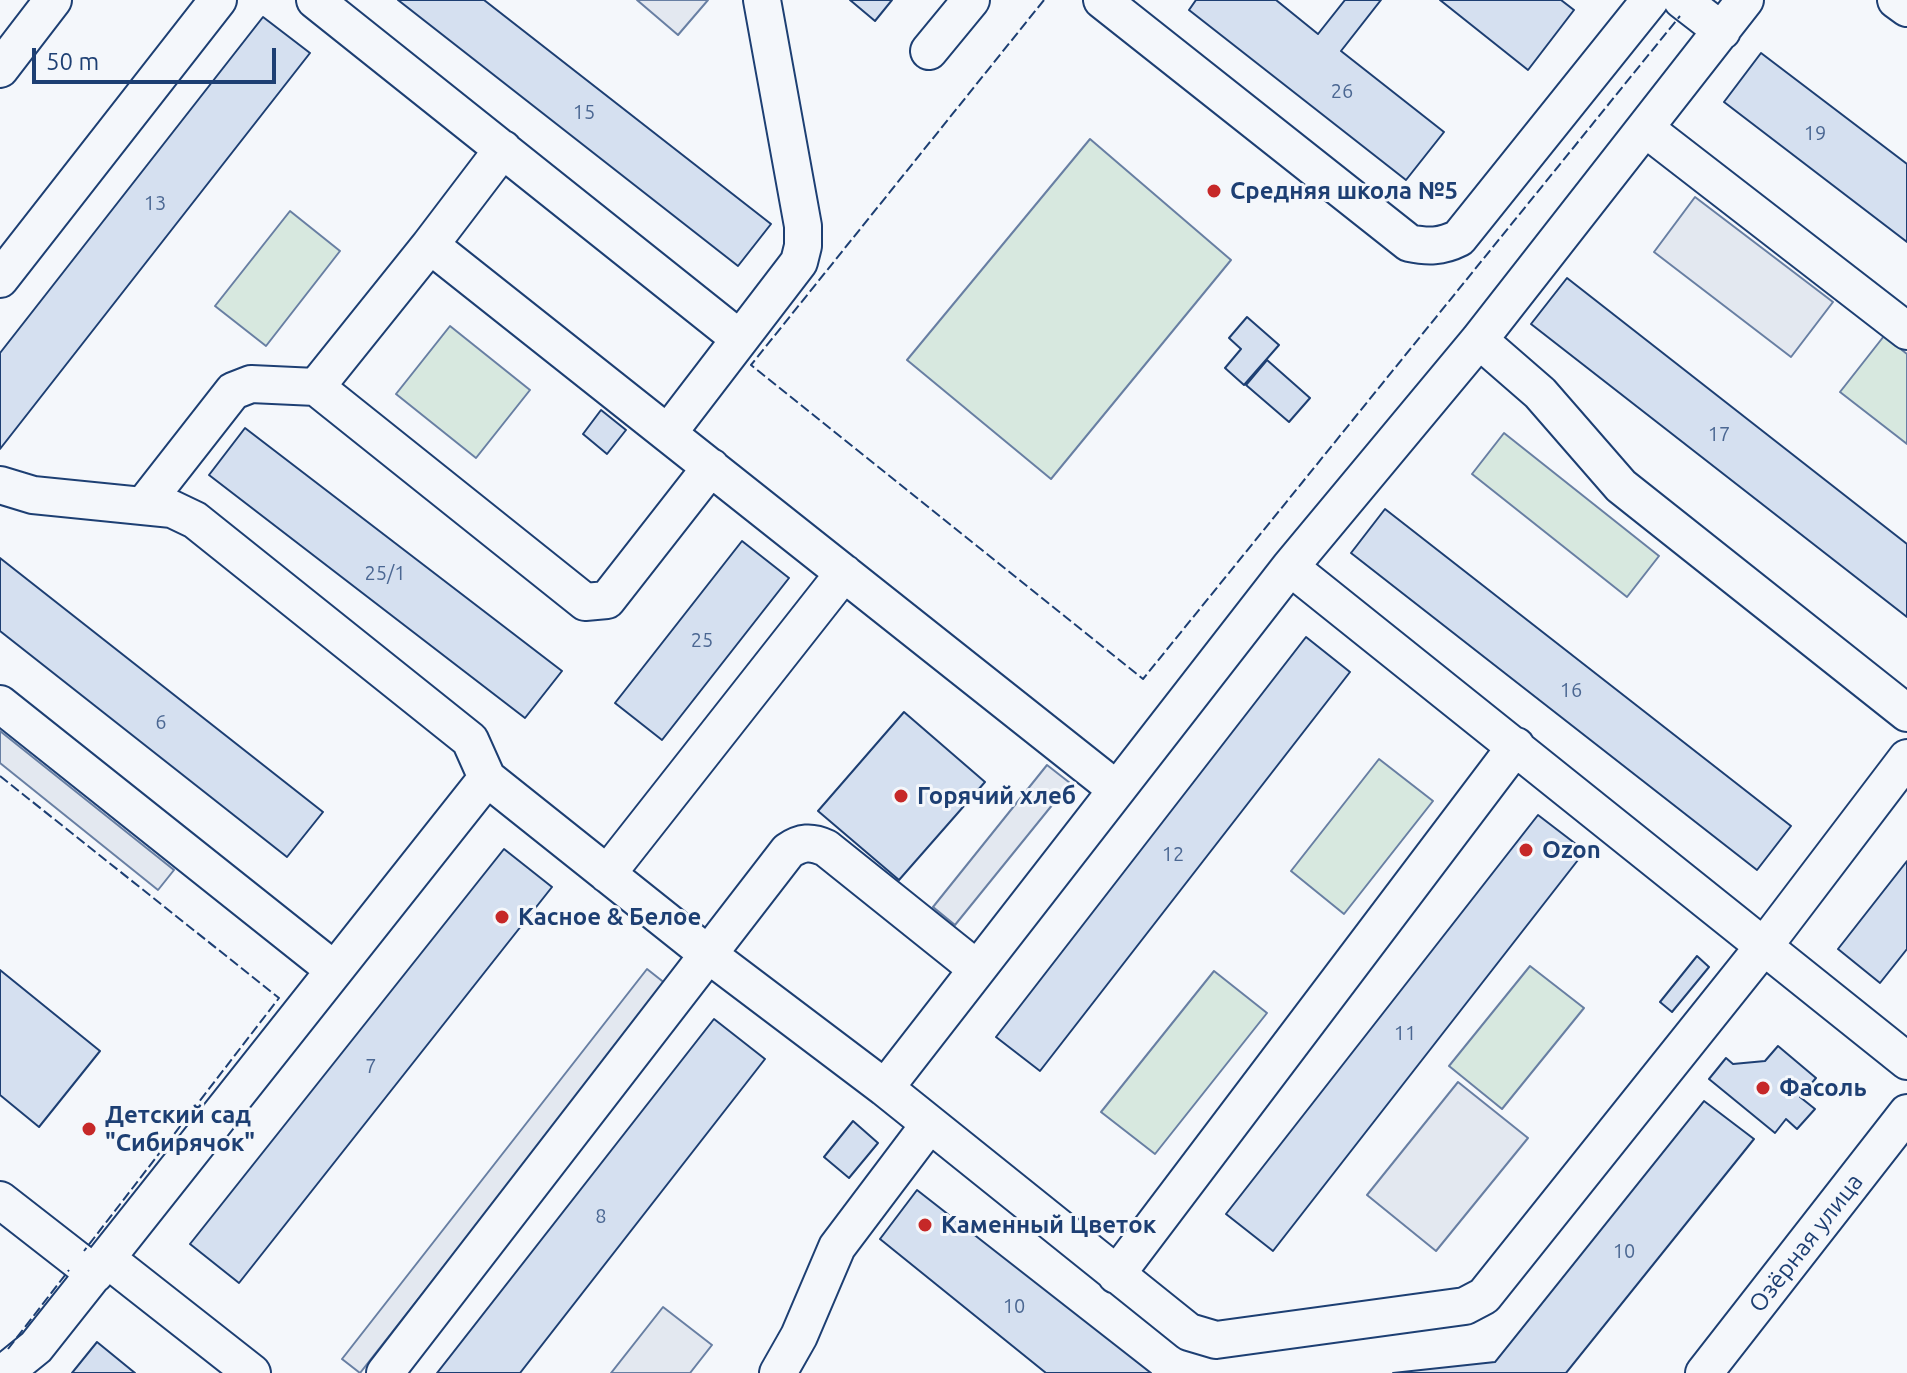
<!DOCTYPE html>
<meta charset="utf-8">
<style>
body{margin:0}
#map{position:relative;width:1907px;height:1373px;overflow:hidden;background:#f4f7fb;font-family:Ubuntu,sans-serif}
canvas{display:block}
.scale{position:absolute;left:32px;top:48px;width:244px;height:36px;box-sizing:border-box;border:4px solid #1d3f73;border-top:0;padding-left:10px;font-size:24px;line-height:28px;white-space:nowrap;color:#1d3f73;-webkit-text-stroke:6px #f4f7fb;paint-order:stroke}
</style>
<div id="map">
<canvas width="1907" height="1373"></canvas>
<div class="scale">50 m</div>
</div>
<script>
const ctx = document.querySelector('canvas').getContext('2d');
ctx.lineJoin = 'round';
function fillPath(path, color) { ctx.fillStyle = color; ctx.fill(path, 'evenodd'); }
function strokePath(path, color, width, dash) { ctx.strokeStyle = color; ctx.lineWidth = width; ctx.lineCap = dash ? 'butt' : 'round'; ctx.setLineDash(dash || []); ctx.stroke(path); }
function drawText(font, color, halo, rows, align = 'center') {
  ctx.font = font + ' Ubuntu,sans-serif'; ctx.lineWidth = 6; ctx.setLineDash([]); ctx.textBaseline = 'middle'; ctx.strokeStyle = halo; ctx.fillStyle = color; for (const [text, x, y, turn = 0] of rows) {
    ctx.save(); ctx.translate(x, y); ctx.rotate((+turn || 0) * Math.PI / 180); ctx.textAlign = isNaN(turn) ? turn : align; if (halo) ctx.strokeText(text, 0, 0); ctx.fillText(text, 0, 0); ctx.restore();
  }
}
const green = new Path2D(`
 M1090 139 1231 260 1051 479 907 360Z
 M290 211 340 251 266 346 215 306Z
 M450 326 530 390 476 458 396 394Z
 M1884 336 1907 354V444L1840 392Z
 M1504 433 1659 556 1627 597 1472 474Z
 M1379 759 1433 801 1344 914 1291 871Z
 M1530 966 1584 1008 1502 1109 1449 1066Z
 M1214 971 1267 1013 1155 1154 1101 1112Z`);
const parking = new Path2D(`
 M637 0H708L678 35Z
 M1695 197 1833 302 1791 357 1654 252Z
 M0 731 174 870 158 890 0 763Z
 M1047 765 1070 783 955 925 933 907Z
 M647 969 666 984 360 1373 342 1359Z
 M1458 1082 1528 1138 1436 1251 1367 1195Z
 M663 1307 712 1345 690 1373H611Z`);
const building = new Path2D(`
 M398 0H484L771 224 738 266Z
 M850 0H892L875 21Z
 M1196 0H1276L1318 34 1345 0H1381L1341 51 1444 132 1406 180 1189 10Z
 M1440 0H1561L1574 10 1528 70Z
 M263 17 310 53 0 449V353Z
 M1761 53 1907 164V242L1724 102Z
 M1567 278 1907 544V617L1531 324Z
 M1247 317 1279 345 1244 385 1225 368 1241 349 1229 338Z
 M1267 360 1310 398 1289 422 1246 385Z
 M601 410 626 430 607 454 583 434Z
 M245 428 562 671 525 718 209 475Z
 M1385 509 1791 826 1757 870 1351 553Z
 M742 541 789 578 662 740 615 703Z
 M0 558 323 812 287 857 0 631Z
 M1306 637 1350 672 1040 1071 996 1037Z
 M904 712 985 782 899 880 818 811Z
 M1538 815 1585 851 1273 1251 1226 1214Z
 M504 849 552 887 239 1283 190 1244Z
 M1907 861V949L1880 983 1838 949Z
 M1697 956 1709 967 1672 1012 1660 1002Z
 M0 970 100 1051 39 1127 0 1095Z
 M714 1019 765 1059 520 1373H437Z
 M1778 1046 1816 1078 1800 1097 1815 1109 1797 1129 1786 1119 1775 1133 1709 1079 1726 1058 1733 1064 1765 1061Z
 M1704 1101 1754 1139 1566 1373H1393L1495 1362Z
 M853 1121 878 1143 849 1178 824 1157Z
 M917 1190 1151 1373H1046L880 1239Z
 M97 1342 135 1373H72Z`);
const minor = new Path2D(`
 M315 0 740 339
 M1102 0 1409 243C1428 247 1441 247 1459 238L1650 0
 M1682 0 1722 31
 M1896 0 1907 8
 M929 51 971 0
 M0 69 53 0
 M1646 129 1907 331
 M430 245 503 149
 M0 279 218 0
 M1479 340 1540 393 1621 486 1907 713
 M668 433 799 262 803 246V226L762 0
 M711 467 607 600 585 602 316 387 430 245 1116 789
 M0 485 33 495 172 509 195 520 470 740 487 778 709 955 885 1088 1189 1332 1216 1340 1465 1306 1484 1296 1764 946 1907 758
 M143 506 233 391 251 384 316 387
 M1290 567 1907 1061
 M0 704 333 969
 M607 874 844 573
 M885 1088 1290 567 1479 340 1745 0
 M0 1200 95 1274
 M107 1259 252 1373
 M1116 1275 1516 746
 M4 1373 36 1347 487 778
 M385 1373 788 851C801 842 811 841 826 848L977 969
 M778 1373 799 1336 837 1247 929 1125
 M1704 1373 1907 1113`);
const fence = new Path2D(`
 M1044 0 751 365 1143 679 1680 16
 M0 776 279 998 84 1251
 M8 1349 69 1270`);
const markers = [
 [1214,191,8,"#c62828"],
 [901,796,8,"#c62828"],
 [1526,850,8,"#c62828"],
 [502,917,8,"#c62828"],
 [1763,1088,8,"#c62828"],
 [89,1129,8,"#c62828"],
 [925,1225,8,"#c62828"]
];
const numberNames = [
 ["26",1342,91],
 ["15",584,112],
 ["19",1815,133],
 ["13",155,203],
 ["17",1719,434],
 ["25/1",385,573],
 ["25",702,640],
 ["16",1571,690],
 ["6",161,722],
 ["12",1173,854],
 ["11",1405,1033],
 ["7",371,1066],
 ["8",601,1216],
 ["10",1624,1251],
 ["10",1014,1306]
];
const poiNames = [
 ["Средняя школа №5",1230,191],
 ["Горячий хлеб",917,796],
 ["Ozon",1542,850],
 ["Касное & Белое",518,917],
 ["Фасоль",1779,1088],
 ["Детский сад",105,1115],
 ["\"Сибирячок\"",105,1143],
 ["Каменный Цветок",941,1225]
];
const streetNames = [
 ["Озёрная улица",1806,1243,-52]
];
fillPath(green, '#d7e8df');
strokePath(green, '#687fa3', 2);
fillPath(parking, '#e3e8f0');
strokePath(parking, '#687fa3', 2);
fillPath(building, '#d5e0f0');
strokePath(building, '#1d3f73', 2);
strokePath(minor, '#1d3f73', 40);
strokePath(minor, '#f4f7fb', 36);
strokePath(fence, '#1d3f73', 2, [10, 4]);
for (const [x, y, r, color] of markers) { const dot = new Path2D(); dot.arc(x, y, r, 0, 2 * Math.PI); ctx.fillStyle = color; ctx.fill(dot); strokePath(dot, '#f4f7fb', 3); }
drawText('20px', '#4b6792', null, numberNames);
drawText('bold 24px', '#1d3f73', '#f4f7fb', poiNames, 'left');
drawText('24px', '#1d3f73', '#f4f7fb', streetNames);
</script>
